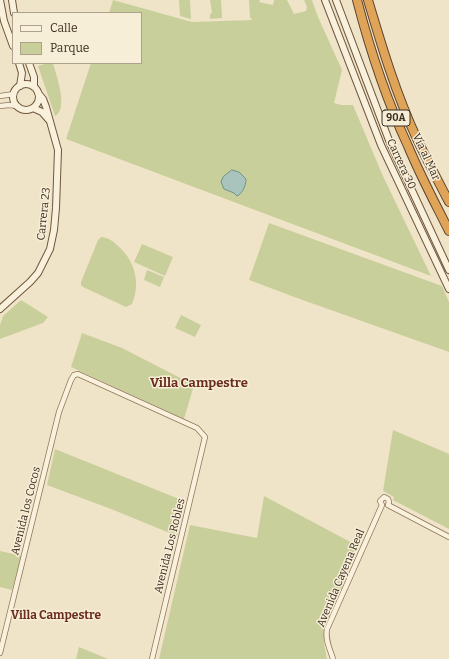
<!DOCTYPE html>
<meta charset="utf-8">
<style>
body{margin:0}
#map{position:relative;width:449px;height:659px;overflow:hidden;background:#f0e4c8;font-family:Bitter,serif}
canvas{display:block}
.legend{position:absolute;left:12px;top:12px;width:130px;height:52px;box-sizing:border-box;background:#f7eed8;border:1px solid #ada18e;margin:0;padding:5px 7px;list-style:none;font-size:12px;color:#3d2e20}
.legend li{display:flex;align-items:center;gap:8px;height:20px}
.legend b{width:20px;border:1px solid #ada18e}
</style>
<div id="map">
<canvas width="449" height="659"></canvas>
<ul class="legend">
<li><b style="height:5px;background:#faf1dc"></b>Calle</li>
<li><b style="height:11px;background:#c9cf9b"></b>Parque</li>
</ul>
</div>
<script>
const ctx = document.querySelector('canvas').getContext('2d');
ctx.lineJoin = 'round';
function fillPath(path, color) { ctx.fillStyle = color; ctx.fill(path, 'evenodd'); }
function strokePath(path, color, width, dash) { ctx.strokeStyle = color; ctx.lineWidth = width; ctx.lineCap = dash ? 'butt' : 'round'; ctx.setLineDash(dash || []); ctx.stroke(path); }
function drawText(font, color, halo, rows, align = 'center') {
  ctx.font = font + ' Bitter,serif'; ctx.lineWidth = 3; ctx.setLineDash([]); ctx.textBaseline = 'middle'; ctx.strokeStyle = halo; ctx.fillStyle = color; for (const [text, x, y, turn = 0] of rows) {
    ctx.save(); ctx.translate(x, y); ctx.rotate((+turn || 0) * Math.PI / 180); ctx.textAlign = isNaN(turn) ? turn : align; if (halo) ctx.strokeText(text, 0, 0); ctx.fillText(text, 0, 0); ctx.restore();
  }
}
const green = new Path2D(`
 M113 0 192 22 252 20 250 17 249 0H260L259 2 273 5 274 0H287L294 14 306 11 307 7 304 0H312L318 17 342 70 334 103 341 105H353L382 174 431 276 66 139 91 63H141V13H109Z
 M177 0H190L191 19 180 16 179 0Z
 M210 0H221L222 18 210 19V14L212 13Z
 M48 63H53C56 74 69 110 55 116L38 66Z
 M269 223 442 286 449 302V352L297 298 249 280Z
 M101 237C107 237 113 241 117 245 135 260 141 283 132 304L126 307 83 287 81 285V282L98 240Z
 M142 244 173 257 165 276 134 262Z
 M147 270 164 277 160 287 144 280Z
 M21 300 48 317 43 323 0 339V325L3 316Z
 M181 315 201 325 195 337 175 328Z
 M82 333 122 348 194 385 184 419 71 367Z
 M393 430 449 454V529L393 500 394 497 383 491Z
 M55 449 184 501 177 536 111 509 47 485Z
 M264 496 358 546 324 631V643L327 659H159L190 525 257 538Z
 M0 551 22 556 12 590 0 587Z
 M79 647 108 659H76Z`);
const water = new Path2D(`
 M232 170 239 172 246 179C246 186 242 194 237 196L234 193 224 189 221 182 223 177Z`);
const street = new Path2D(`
 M0 96 14 94
 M0 106 9 105 18 106
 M382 505 380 501 384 497 388 499 389 502 388 505
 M388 505 449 537
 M0 653 59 412 71 380 74 375 78 374 197 428 205 437 152 659
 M333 659C330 649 325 640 327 629L382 505`);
const secondary = new Path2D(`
 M0 0 4 21 13 46
 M12 0 14 13
 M325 0 381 145 449 289
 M336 0 390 143 449 270
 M19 63 22 73 20 86
 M29 63 34 77V87
 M13 97a13 13 0 1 1 26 0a13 13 0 1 1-26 0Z
 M33 108 42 112 49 120
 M0 309 30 282 38 273 50 249 54 230 56 208 58 150 46 107 43 99 38 93`);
const highway = new Path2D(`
 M357 0C370 50 386 99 408 146 420 175 435 203 449 231
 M368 0C382 47 396 94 417 139 427 160 438 181 449 202`);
const shields = [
 [396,118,28]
];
const shieldNames = [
 ["90A",396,118]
];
const streetNames = [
 ["Vía al Mar",426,157,65],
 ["Carrera 30",401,164,65],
 ["Carrera 23",44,214,-84],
 ["Avenida los Cocos",26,511,-76],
 ["Avenida Los Robles",170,546,-76],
 ["Avenida Cayena Real",341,578,-67]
];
const neighbourhoodNames = [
 ["Villa Campestre",56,616]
];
const quarterNames = [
 ["Villa Campestre",199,383]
];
fillPath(green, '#c9cf9b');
fillPath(water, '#a9c4bc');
strokePath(water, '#6f938a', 1);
strokePath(street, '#8d765c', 6);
strokePath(secondary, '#6f573f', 8);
strokePath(highway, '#5b4430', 10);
strokePath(street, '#faf1dc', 4.5);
strokePath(secondary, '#faf1dc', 6);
strokePath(highway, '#e0a458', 8);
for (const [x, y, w] of shields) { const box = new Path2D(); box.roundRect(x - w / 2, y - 8, w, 16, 3); ctx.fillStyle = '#f7eed8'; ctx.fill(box); strokePath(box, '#3d2e20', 1); }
drawText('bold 10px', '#3d2e20', null, shieldNames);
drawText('11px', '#3d2e20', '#f7eed8', streetNames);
drawText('bold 12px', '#6b2e1e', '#f7eed8', neighbourhoodNames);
drawText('bold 13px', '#6b2e1e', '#f7eed8', quarterNames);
</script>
